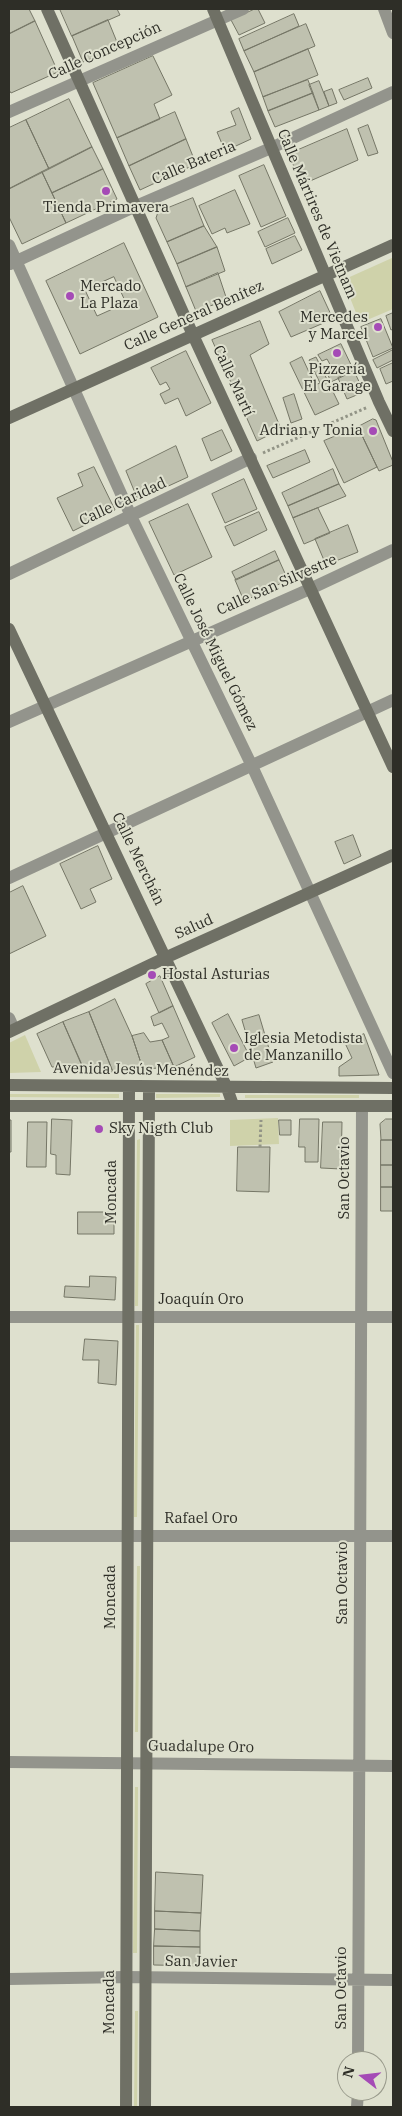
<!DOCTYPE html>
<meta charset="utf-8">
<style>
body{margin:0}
#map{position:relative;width:402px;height:2116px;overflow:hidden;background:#dee0ce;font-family:"IBM Plex Serif",serif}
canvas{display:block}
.frame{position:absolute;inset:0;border:10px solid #2e2e27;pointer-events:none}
.north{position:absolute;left:337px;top:2051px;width:50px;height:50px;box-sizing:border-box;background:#dee0ce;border:1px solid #98998b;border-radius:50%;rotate:286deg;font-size:14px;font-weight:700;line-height:20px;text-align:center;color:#2e2e27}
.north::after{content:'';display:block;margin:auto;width:18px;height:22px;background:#a54bb6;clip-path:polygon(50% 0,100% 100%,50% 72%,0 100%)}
</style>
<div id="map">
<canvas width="402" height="2116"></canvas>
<div class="frame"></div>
<div class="north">N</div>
</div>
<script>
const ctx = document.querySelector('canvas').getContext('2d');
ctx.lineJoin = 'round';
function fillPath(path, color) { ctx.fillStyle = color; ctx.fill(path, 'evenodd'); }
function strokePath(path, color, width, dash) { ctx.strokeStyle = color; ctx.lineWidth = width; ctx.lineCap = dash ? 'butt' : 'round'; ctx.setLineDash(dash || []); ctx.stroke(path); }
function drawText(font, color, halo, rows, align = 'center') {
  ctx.font = font + ' "IBM Plex Serif",serif'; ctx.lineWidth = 4; ctx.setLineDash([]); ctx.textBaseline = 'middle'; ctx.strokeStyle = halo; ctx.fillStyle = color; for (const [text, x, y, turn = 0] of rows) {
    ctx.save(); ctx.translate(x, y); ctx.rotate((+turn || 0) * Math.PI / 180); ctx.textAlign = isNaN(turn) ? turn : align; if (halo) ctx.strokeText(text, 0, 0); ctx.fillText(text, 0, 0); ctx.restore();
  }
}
const green = new Path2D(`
 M392 258 393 309 360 323 343 280Z
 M25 1035 41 1072 9 1073V1043Z
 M9 1094H119V1098L9 1097Z
 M156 1094H220V1097L156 1098Z
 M245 1095H359V1098H245Z
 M278 1118 279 1144 230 1146V1120Z
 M140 1139 138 1306H135L137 1140Z
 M136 1325H139L137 1517H134Z
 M137 1566H140L138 1732H135Z
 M135 1787H138L137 1953H133Z
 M135 2011H138L137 2107H134Z`);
const building = new Path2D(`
 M9 9H29L35 21 9 34Z
 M60 9H117L120 15 72 36Z
 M255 9H258L265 23 239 35 231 20Z
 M294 14 299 26 244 51 239 39Z
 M108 20 119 47 83 62 72 36Z
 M35 21 58 72 11 93 9 90V34Z
 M306 24 315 46 254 72 244 51Z
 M308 49 318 75 263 97 254 72Z
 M153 56 172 95 154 104 160 119 117 138 93 83Z
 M368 78 372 88 344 100 339 90Z
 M308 80 313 93 268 111 263 97Z
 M319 81 329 106 319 110 309 85Z
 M332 89 337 103 329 106 324 92Z
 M313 93 319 110 275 127 268 111Z
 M69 99 92 147 49 169 26 120Z
 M239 108 251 139 225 151 217 132 236 125 231 112Z
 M175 112 186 139 129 166 117 138Z
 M26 120 49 169 9 189V128Z
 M368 125 378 153 368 156 358 129Z
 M347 129 358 160 301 185 289 154Z
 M186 139 196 164 140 190 129 166Z
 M92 147 103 169 52 193 42 172Z
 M264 165 286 216 261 227 239 176Z
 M103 169 117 199 66 223 52 193Z
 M42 172 66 223 22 244 9 217V189Z
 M235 190 250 224 227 233 225 228 212 234 199 206Z
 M193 198 204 226 167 242 156 218 158 212Z
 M288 218 295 233 265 247 258 232Z
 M204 226 217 247 177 264 167 242Z
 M295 236 302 250 272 264 266 249Z
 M124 243 158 317 80 354 46 281ZM114 277 126 303 97 316 85 290Z
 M217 247 225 271 186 287 177 264Z
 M218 273 227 300 196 311 186 287Z
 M320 291 333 319 291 337 279 312Z
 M393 313V329L391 330 386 316Z
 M381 319 393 348 373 357 361 327Z
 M260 321 269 344 250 355 281 429 257 441 212 340Z
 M341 344 354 371 331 382 327 373 333 370 327 359 322 361 318 355Z
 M393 350V360L377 368 373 360Z
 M186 351 211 403 186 416 178 398 165 404 160 394 170 389 166 382 160 385 151 368Z
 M302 357 315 385 320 383 309 360 316 357 339 404 315 415 290 363Z
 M393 363V381L386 384 380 369Z
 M354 371 364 392 347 399 338 378Z
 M294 394 302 419 291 423 283 398Z
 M373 419 376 420 393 462V465L379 471 358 427Z
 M358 427 377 467 344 483 324 441Z
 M222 430 232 451 211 461 202 439Z
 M176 446 188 477 138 500 126 471Z
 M305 450 310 462 273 478 267 466Z
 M94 467 115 510 73 531 57 498 83 486 78 474Z
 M333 469 339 484 288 506 282 493Z
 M244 479 257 509 225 523 212 494Z
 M339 484 346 496 293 518 288 506Z
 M188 504 212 557 174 575 149 522Z
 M318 508 330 533 304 544 293 518Z
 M259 512 267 530 234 546 225 527Z
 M348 525 358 552 326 565 315 539Z
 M275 551 279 560 236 580 232 572Z
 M279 560 288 580 244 601 235 580Z
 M353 835 361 856 344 864 335 842Z
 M98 846 112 879 90 889 96 902 81 909 60 864Z
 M23 886 46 936 9 954V893Z
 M160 976 173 1006 159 1013 146 984Z
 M115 999 132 1036 143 1069 113 1072 89 1012Z
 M173 1006 195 1057 174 1067 162 1040 169 1037 162 1023 154 1026 151 1017Z
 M89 1012 113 1072 85 1073 63 1022Z
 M228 1014 250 1057 234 1066 212 1023Z
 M259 1015 273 1062 256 1068 242 1020Z
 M63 1022 83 1067H52L37 1034Z
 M144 1033 150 1042 162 1040 174 1067 143 1069 132 1036Z
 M364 1034 379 1075 339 1076V1067L352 1058 345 1043Z
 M52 1119 72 1120 70 1175 56 1174V1155L51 1154Z
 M300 1119H319L318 1162H305V1147H299Z
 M386 1119H393V1140H381L380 1124Z
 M9 1120H11V1152H9Z
 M279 1120H291V1135H280Z
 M28 1122H47L46 1167H27Z
 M323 1122H342L341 1169 321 1168Z
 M381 1140H393V1165H381Z
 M238 1147H270L269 1192 237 1191Z
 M381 1165H393V1187H381Z
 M381 1187H393V1211H381Z
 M78 1212H114V1234H78Z
 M90 1276 116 1277 115 1300 64 1297 65 1286 89 1287Z
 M85 1339 118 1341 116 1385 98 1383 99 1360H83Z
 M156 1872 203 1875 201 1913 155 1911Z
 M155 1911 201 1913 200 1931 155 1929Z
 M155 1929 200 1931V1947L154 1946Z
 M154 1946 200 1947V1966L154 1965Z`);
const path = new Path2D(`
 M263 453 368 407
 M260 1147 261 1120`);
const street = new Path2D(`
 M384 9 393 33
 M9 112 243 9
 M9 245 131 516 252 766 393 1073
 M10 264 136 206 271 148 393 92
 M9 574 251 458
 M9 722 312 588 393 550
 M9 878 393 700
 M9 1018 14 1029
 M9 1317H393
 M9 1536H393
 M9 1762 393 1766
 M9 1979 126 1977 393 1980
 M358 2061 362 1106
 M357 2107 358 2091`);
const secondary = new Path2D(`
 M47 9 193 335 393 767
 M213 9 379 402 393 431
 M9 418 393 245
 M9 629 227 1088 233 1105
 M9 1032 167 957 393 855
 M9 1085 393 1088
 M9 1106H393
 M126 2107 129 1087
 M145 2107 149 1087`);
const markers = [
 [106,191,5,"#a54bb6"],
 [70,296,5,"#a54bb6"],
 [378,327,5,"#a54bb6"],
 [337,353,5,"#a54bb6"],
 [373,431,5,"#a54bb6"],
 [152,975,5,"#a54bb6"],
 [234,1048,5,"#a54bb6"],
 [99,1129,5,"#a54bb6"]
];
const streetNames = [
 ["Calle Concepción",105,51,-24],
 ["Calle Bateria",194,163,-23],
 ["Calle Mártires de Vietnam",317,214,67],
 ["Calle General Benítez",194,316,-24],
 ["Calle Martí",233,381,65],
 ["Calle Caridad",123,502,-25],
 ["Calle San Silvestre",277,585,-24],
 ["Calle José Miguel Gómez",215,652,64],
 ["Calle Merchán",138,859,64],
 ["Salud",194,927,-24],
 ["Avenida Jesús Menéndez",141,1070,1],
 ["San Octavio",345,1178,-90],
 ["Moncada",112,1192,-90],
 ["Joaquín Oro",201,1300],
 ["Rafael Oro",201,1519],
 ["San Octavio",343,1583,-90],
 ["Moncada",111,1597,-90],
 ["Guadalupe Oro",201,1747,1],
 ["San Javier",201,1962,1],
 ["San Octavio",342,1988,-90],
 ["Moncada",110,2002,-90]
];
const poiNames = [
 ["Tienda Primavera",106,208,"center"],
 ["Mercado",80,287],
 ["La Plaza",80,304],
 ["Mercedes",368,318,"right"],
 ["y Marcel",368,335,"right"],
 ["Pizzería",337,370,"center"],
 ["El Garage",337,387,"center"],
 ["Adrian y Tonia",363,431,"right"],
 ["Hostal Asturias",162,975],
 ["Iglesia Metodista",244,1039],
 ["de Manzanillo",244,1056],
 ["Sky Nigth Club",109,1129]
];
fillPath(green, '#cfd2aa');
fillPath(building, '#bfc1af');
strokePath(building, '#757666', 1);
strokePath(path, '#929486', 3, [2.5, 2.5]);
strokePath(street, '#93948c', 12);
strokePath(secondary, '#6f7065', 12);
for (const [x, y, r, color] of markers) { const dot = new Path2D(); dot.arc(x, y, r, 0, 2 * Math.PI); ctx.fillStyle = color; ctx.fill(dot); strokePath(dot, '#dee0ce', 2); }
drawText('15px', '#2e2e27', '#dee0ce', streetNames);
drawText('15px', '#2e2e27', '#dee0ce', poiNames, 'left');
</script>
